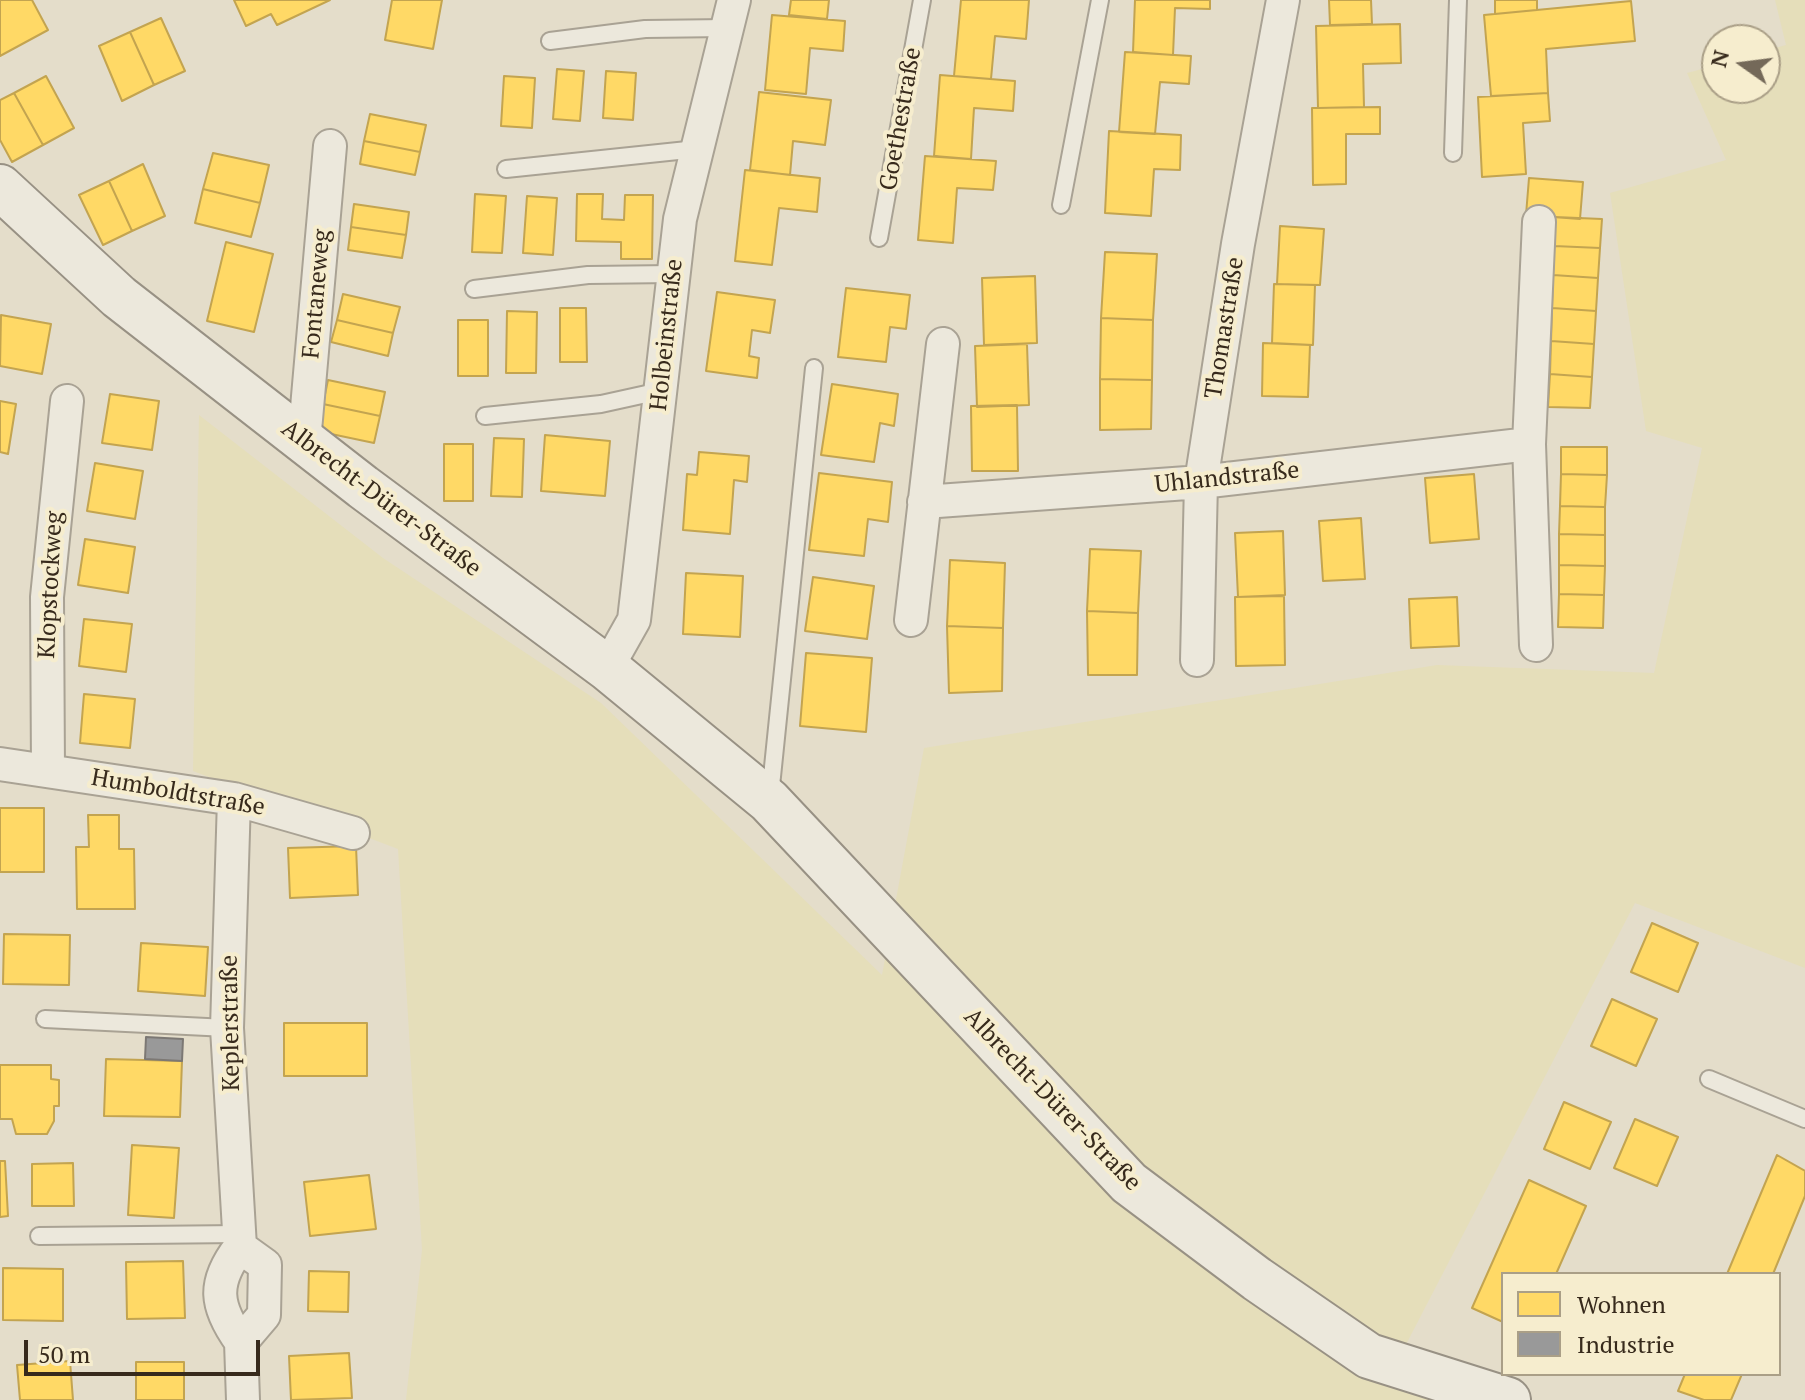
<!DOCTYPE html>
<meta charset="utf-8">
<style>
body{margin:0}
#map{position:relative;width:1805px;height:1400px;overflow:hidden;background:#e4ddca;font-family:"PT Serif",serif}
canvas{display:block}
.legend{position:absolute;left:1501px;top:1272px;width:280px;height:104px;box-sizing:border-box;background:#f6edce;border:2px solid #aa9f87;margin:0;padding:10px 14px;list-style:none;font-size:24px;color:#372a1c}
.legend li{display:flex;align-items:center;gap:16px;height:40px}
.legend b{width:40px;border:2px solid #aa9f87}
.north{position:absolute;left:1701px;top:24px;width:80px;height:80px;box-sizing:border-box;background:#f6edce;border:2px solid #aa9f87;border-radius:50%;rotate:284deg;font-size:22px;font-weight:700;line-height:32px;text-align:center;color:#372a1c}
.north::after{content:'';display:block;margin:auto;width:28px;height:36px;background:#746959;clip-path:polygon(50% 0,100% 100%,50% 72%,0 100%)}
.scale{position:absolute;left:24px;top:1340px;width:236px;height:36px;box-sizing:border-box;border:4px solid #372a1c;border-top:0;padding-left:10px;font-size:24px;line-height:28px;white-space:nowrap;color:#372a1c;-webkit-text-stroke:6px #f6edce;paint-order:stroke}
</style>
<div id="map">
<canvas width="1805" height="1400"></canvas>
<ul class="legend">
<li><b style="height:22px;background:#ffd966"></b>Wohnen</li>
<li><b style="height:22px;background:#999"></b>Industrie</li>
</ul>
<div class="north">N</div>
<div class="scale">50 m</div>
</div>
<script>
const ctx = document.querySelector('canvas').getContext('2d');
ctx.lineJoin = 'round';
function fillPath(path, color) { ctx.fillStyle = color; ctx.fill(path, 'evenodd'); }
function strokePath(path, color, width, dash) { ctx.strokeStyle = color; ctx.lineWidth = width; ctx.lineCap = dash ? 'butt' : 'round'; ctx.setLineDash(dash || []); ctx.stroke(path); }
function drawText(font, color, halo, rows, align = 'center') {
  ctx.font = font + ' "PT Serif",serif'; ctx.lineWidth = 8; ctx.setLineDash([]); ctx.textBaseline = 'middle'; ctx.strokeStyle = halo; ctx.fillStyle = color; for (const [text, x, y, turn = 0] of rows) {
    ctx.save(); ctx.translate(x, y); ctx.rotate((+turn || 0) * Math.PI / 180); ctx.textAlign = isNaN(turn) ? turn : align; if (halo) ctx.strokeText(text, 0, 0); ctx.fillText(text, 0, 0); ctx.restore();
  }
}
const farmland = new Path2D(`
 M1775 0H1805V968L1635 903 1386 1383 1430 1400H406L422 1250 398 849 193 771 199 415 383 558 601 703 882 975 924 748 1437 665 1654 673 1702 448 1646 431 1610 193 1726 160 1687 73 1717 65V88H1765V51L1786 45Z`);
const homes = new Path2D(`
 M0 0H32L48 30 0 56Z
 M234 0H330L277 25 271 14 246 26Z
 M392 0H442L433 49 385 40Z
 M791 0H829L827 19 789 15Z
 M961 0H1029L1026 39 995 36 991 79 954 76Z
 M1135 0H1210V9L1175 8 1173 55 1133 52Z
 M1329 0H1371L1372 24 1330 25Z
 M1495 0H1537V10L1495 14Z
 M1631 1 1635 41 1546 49 1548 93 1491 96 1484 15Z
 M772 15 845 21 843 51 810 48 806 94 765 90Z
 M161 18 185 71 154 85 130 32Z
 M1400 24 1401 63 1363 64 1364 107 1318 108 1316 26Z
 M130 32 154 85 122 101 99 46Z
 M1125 52 1191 56 1189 84 1160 82 1155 134 1119 132Z
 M557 69 584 71 580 121 553 119Z
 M606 71 636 73 633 120 603 118Z
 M940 75 1015 81 1013 111 974 108 971 159 934 156Z
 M46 76 74 128 43 145 14 93Z
 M504 76 535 78 532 128 501 126Z
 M759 92 831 100 825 145 793 141 790 175 750 170Z
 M14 93 43 145 12 162 0 140V100Z
 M1548 93 1550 121 1523 123 1526 174 1482 177 1478 97Z
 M1380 107V134H1346V184L1313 185 1312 108Z
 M370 114 426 125 420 152 364 141Z
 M1109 131 1181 135 1180 170 1154 169 1151 216 1105 213Z
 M364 141 420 152 415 175 360 164Z
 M213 153 269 165 260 203 203 189Z
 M925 156 996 161 993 190 957 188 953 243 918 240Z
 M143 164 165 216 132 231 109 181Z
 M745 170 820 178 817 212 779 208 772 265 735 261Z
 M1529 178 1583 182 1580 219 1526 215Z
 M109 181 132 231 103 245 79 195Z
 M203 189 260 203 251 237 195 223Z
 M475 194 506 196 502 253 472 252Z
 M577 194H603L602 219 624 220 625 195H653L652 259H621V242L576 241Z
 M527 196 557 198 553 255 523 253Z
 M354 204 409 212 406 235 351 227Z
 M1555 217 1602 219 1600 248 1554 246Z
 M1280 226 1324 229 1320 285 1277 284Z
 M351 227 406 235 402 258 348 250Z
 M226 242 273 254 254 332 207 321Z
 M1554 246 1600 248 1598 278 1553 275Z
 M1105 252 1157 254 1153 320 1101 318Z
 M1553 275 1598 278 1596 311 1552 308Z
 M1035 276 1037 343 984 345 982 278Z
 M1274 284 1315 285 1313 345 1272 343Z
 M846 288 910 295 906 329 890 327 886 362 838 357Z
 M717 292 775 300 770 333 752 330 749 356 759 358 757 378 706 371Z
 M343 294 400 307 393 333 337 320Z
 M560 308H586L587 362H560Z
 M1552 308 1596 311 1594 344 1551 341Z
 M507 311 537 312 536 373H506Z
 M1 315 51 324 42 374 0 366Z
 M1101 318 1153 320 1152 380 1100 379Z
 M337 320 393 333 388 356 331 342Z
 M458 320H488V376H458Z
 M1551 341 1594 344 1592 377 1550 374Z
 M1263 343 1310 345 1308 397 1262 396Z
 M1027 344 1029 405 977 407 975 346Z
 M1550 374 1592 377 1590 408 1548 407Z
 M1100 379 1152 380 1151 429 1100 430Z
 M328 380 385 392 380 416 323 404Z
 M832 384 898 394 894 426 880 423 874 462 821 455Z
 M110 394 159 401 152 450 102 443Z
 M0 401 16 404 8 454 0 452Z
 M323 404 380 416 374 443 317 431Z
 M1017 405 1018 471H972L971 406Z
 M545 435 610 441 605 496 541 491Z
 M494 438 524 439 522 497 491 496Z
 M444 444H473V501H444Z
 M1561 447H1607V475L1561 474Z
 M699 452 749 456 747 482 734 480 730 534 683 530 687 474 697 475Z
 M95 463 143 471 135 519 87 511Z
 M819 473 892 482 888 522 868 519 864 556 809 550Z
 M1474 474 1479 539 1430 543 1425 478Z
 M1561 474 1607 475 1605 507 1560 506Z
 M1560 506 1605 507V535L1559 534Z
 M1361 518 1365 579 1323 581 1319 521Z
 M1283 531 1285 595 1238 597 1235 533Z
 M1559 534 1605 535V566L1559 565Z
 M85 539 135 547 128 593 78 585Z
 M1090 549 1141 551 1138 613 1087 611Z
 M950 560 1005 563 1003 628 947 626Z
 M1559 565 1605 566 1604 595 1559 594Z
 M686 573 743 576 740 637 683 634Z
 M813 577 874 586 867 639 805 631Z
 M1559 594 1604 595 1603 628 1558 627Z
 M1284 596 1285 665 1236 666 1235 597Z
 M1457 597 1459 646 1411 648 1409 599Z
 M1087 611 1138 613 1137 675H1088Z
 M84 619 132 624 126 672 79 666Z
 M947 626 1003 628 1002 691 949 693Z
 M806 653 872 658 866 732 800 726Z
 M84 694 135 699 130 748 80 743Z
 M0 808H44V872H0Z
 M88 815H119V849H134L135 909H77L76 847H89Z
 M356 846 358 895 290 898 288 848Z
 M1652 923 1698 943 1678 992 1631 972Z
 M4 934 70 935 69 985 3 984Z
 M141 943 208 947 205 996 138 991Z
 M1612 999 1657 1019 1636 1066 1591 1046Z
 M284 1023H367V1076H284Z
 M106 1059 182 1061 180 1117 104 1116Z
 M0 1065H51V1079L59 1080V1106H54V1121L47 1134H16L12 1119H0Z
 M1564 1102 1611 1122 1590 1169 1544 1149Z
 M1635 1119 1678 1137 1657 1186 1614 1168Z
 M132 1145 179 1148 174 1218 128 1215Z
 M1777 1155 1805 1171V1196L1773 1274H1727Z
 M0 1161H5L8 1216 0 1217Z
 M73 1163 74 1206H32V1164Z
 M369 1175 376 1229 310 1236 304 1182Z
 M1529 1180 1586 1206 1556 1274H1503V1322L1472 1308Z
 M183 1261 185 1318 127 1319 126 1262Z
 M3 1268 63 1269V1321L3 1320Z
 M309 1271 349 1272 348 1312 308 1311Z
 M349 1353 352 1398 291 1400 289 1356Z
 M70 1361 73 1400H20L17 1365Z
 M136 1362H184V1400H136Z
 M1685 1374H1742L1731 1400H1704L1678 1391Z`);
const industry = new Path2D(`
 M146 1037 183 1039 182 1061 145 1059Z`);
const lane = new Path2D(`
 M550 41 645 29 727 28
 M1453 153 1458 0
 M506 169 697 149
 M1061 205 1100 0
 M879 238 922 0
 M474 289 588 275 673 274
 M485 416 601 404 660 391
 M770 796 814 368
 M45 1019 227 1028
 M1709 1079 1805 1119
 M39 1236 240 1234`);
const street = new Path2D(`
 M304 442 330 146
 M924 502 1201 482 1529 444
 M911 620 943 344
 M1536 645 1529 444 1539 222
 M1197 660 1201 482 1238 244 1283 0
 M607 668 634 620 680 219 734 0
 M0 764 234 799 353 833
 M48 770 47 597 67 401
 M234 799 227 1028 240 1247 265 1265 264 1315 241 1342 243 1400
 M240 1247C212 1283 215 1306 241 1342`);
const secondary = new Path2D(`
 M0 187 119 297 363 487 607 668 769 801 1129 1183 1257 1279 1369 1356 1508 1400`);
const streetNames = [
 ["Goethestraße",901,119,-80],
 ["Fontaneweg",317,294,-85],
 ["Thomastraße",1225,328,-81],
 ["Holbeinstraße",667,335,-84],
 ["Uhlandstraße",1227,478,-6],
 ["Albrecht-Dürer-Straße",381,499,37],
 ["Klopstockweg",51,585,-87],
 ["Humboldtstraße",178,793,10],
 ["Keplerstraße",231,1023,-91],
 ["Albrecht-Dürer-Straße",1052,1100,46]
];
fillPath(farmland, '#e5deba');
fillPath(homes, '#ffd966');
strokePath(homes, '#c3a450', 2);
fillPath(industry, '#999');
strokePath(industry, '#7c7874', 2);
strokePath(lane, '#a9a294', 20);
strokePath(street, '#a9a294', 36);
strokePath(secondary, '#989184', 48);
strokePath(lane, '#ece8dc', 16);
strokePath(street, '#ece8dc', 32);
strokePath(secondary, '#ece8dc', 44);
drawText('24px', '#372a1c', '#f6edce', streetNames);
</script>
